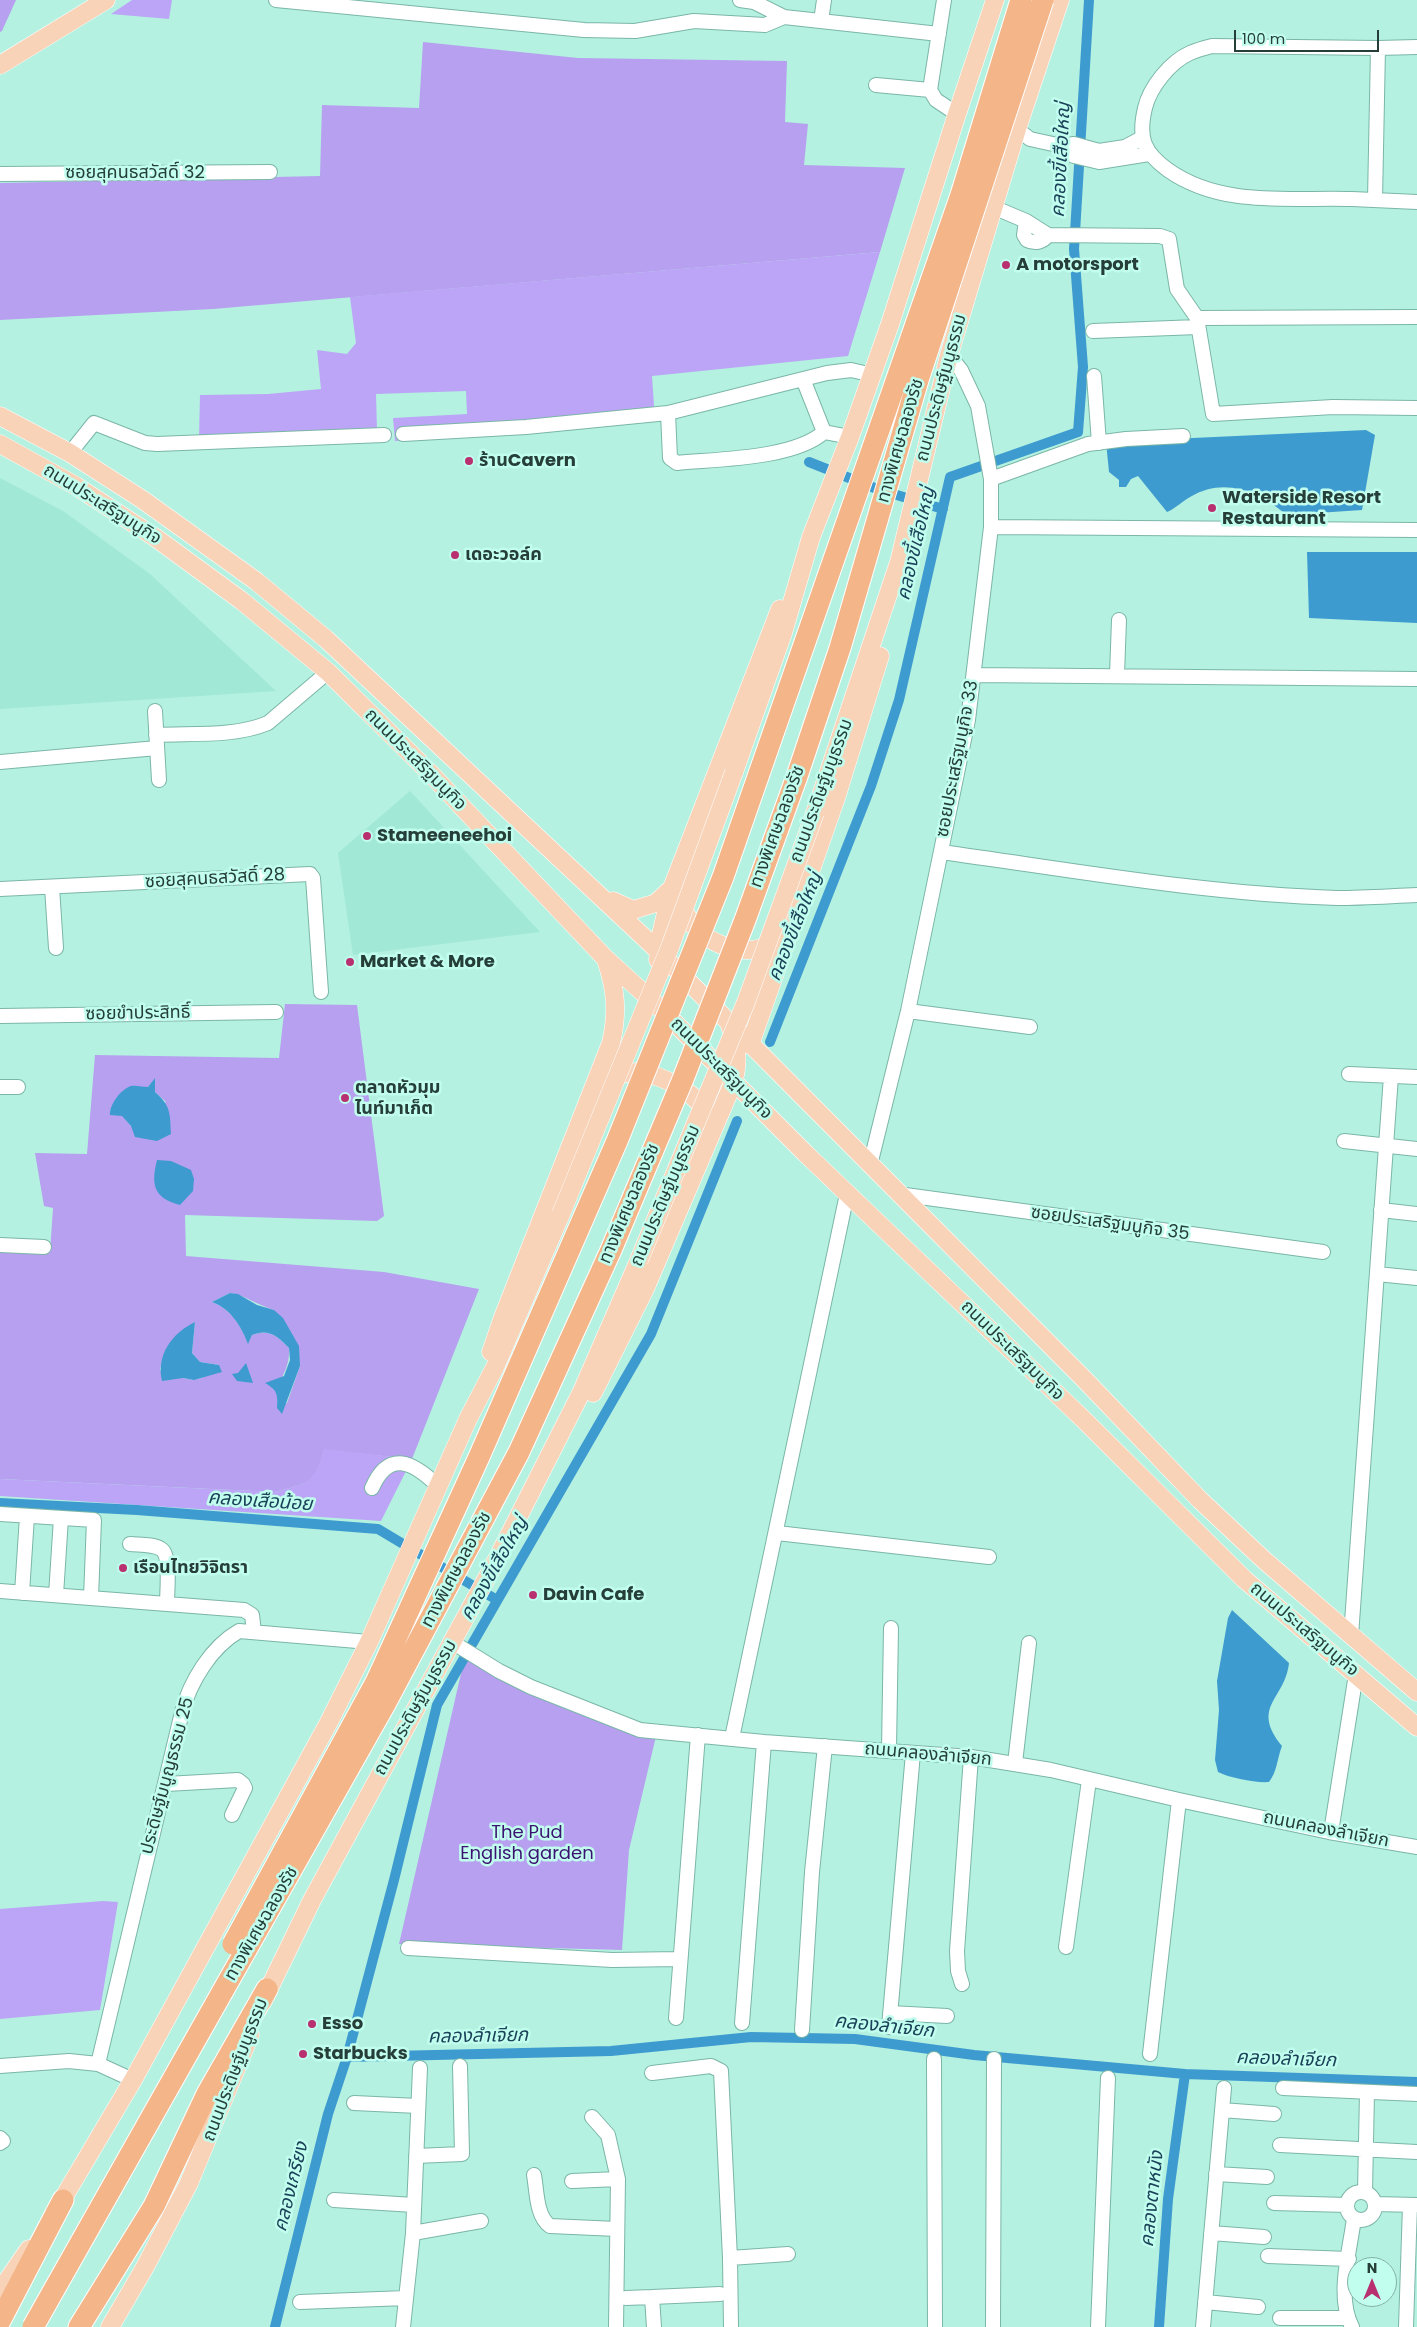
<!DOCTYPE html>
<meta charset="utf-8">
<style>
body{margin:0}
#map{position:relative;width:1417px;height:2327px;overflow:hidden;background:#b4f1e1;font-family:Poppins,sans-serif}
canvas{display:block}
.north{position:absolute;left:1347px;top:2257px;width:50px;height:50px;box-sizing:border-box;background:#c1feee;border:1px solid #83b1a5;border-radius:50%;rotate:0deg;font-size:14px;font-weight:700;line-height:20px;text-align:center;color:#253e38}
.north::after{content:'';display:block;margin:auto;width:18px;height:22px;background:#b83070;clip-path:polygon(50% 0,100% 100%,50% 72%,0 100%)}
.scale{position:absolute;left:1234px;top:30px;width:145px;height:22px;box-sizing:border-box;border:2px solid #253e38;border-top:0;padding-left:6px;font-size:15px;line-height:18px;white-space:nowrap;color:#253e38;-webkit-text-stroke:4px #c1feee;paint-order:stroke}
</style>
<div id="map">
<canvas width="1417" height="2327"></canvas>
<div class="north">N</div>
<div class="scale">100 m</div>
</div>
<script>
const ctx = document.querySelector('canvas').getContext('2d');
ctx.lineJoin = 'round';
function fillPath(path, color) { ctx.fillStyle = color; ctx.fill(path, 'evenodd'); }
function strokePath(path, color, width, dash) { ctx.strokeStyle = color; ctx.lineWidth = width; ctx.lineCap = dash ? 'butt' : 'round'; ctx.setLineDash(dash || []); ctx.stroke(path); }
function drawText(font, color, halo, rows, align = 'center') {
  ctx.font = font + ' Poppins,"Noto Sans Thai",sans-serif'; ctx.lineWidth = 5; ctx.setLineDash([]); ctx.textBaseline = 'middle'; ctx.strokeStyle = halo; ctx.fillStyle = color; for (const [text, x, y, turn = 0] of rows) {
    ctx.save(); ctx.translate(x, y); ctx.rotate((+turn || 0) * Math.PI / 180); ctx.textAlign = isNaN(turn) ? turn : align; if (halo) ctx.strokeText(text, 0, 0); ctx.fillText(text, 0, 0); ctx.restore();
  }
}
const built = new Path2D(`
 M0 478 63 511 150 574 276 691 0 709Z
 M410 791 540 932 353 955 338 853Z`);
const green = new Path2D(`
 M0 0H16L2 31 0 32Z
 M423 42 578 58 787 61 785 122 808 124 804 165 905 168 880 252 213 309 0 320V183L320 176 322 105 419 108Z
 M285 1004 357 1005 384 1216 377 1221 185 1215 186 1256 384 1272 479 1289 412 1459 324 1450C315 1485 308 1483 275 1492L0 1479V1250L50 1252 53 1208 44 1206 35 1153 87 1154 95 1055 279 1058ZM155 1079V1092L166 1102 131 1126 122 1115 110 1114V1110L148 1087ZM230 1293C242 1294 260 1306 274 1310L300 1366 287 1403 277 1408 278 1394 275 1389C284 1375 290 1364 289 1348 278 1336 268 1328 252 1335L248 1343C241 1326 231 1309 212 1302ZM195 1322 192 1353 200 1362 219 1365C196 1388 188 1379 160 1370 165 1343 173 1339 195 1322Z
 M465 1656 657 1732 629 1850 622 1950 399 1944Z`);
const forest = new Path2D(`
 M132 0H172L169 19 111 14Z
 M880 252 848 356 652 376 655 420 395 441 393 418 467 414 466 391 376 394 377 431 199 438 200 395 268 394 321 389 317 350 347 354 356 343 350 297Z
 M324 1449 412 1459 381 1521 0 1496V1479L275 1492C307 1483 315 1485 324 1449Z
 M103 1901 118 1902 100 2010 0 2019V1909Z`);
const water = new Path2D(`
 M1366 430 1375 435 1362 510 1287 515C1259 492 1225 476 1190 497 1181 502 1176 508 1167 512L1138 476 1131 479 1126 487H1119V480L1109 472 1106 442Z
 M1307 552H1417V623L1309 618Z
 M155 1078V1092C171 1106 170 1113 171 1134L157 1141 135 1137 131 1126 122 1116 110 1115C109 1105 121 1089 131 1086 136 1085 143 1087 148 1087Z
 M157 1160 171 1161 191 1170 194 1179 193 1191 180 1205C153 1198 151 1184 157 1160Z
 M230 1293 238 1294 257 1305 274 1310 283 1318 299 1346 300 1366 282 1414 277 1408C278 1394 277 1390 265 1383L284 1376 290 1360 289 1348C278 1336 268 1328 252 1335L248 1344C241 1326 231 1309 212 1302Z
 M195 1322 192 1353 200 1362 219 1365 222 1372 194 1380 183 1378 162 1381C156 1355 172 1333 195 1322Z
 M246 1363 253 1383 237 1381 232 1374 238 1373Z
 M1232 1610 1289 1663C1285 1700 1250 1706 1282 1746 1277 1759 1277 1772 1269 1782 1255 1783 1230 1778 1218 1772L1215 1760 1219 1710 1217 1681 1228 1618Z`);
const canal = new Path2D(`
 M809 462 877 489 943 509
 M770 1042 871 786 899 700 950 477 1078 432 1083 367 1074 249 1089 0
 M0 1503 137 1510 378 1529 497 1600
 M347 2057 611 2051 751 2037 855 2039 974 2055 1185 2074 1417 2082
 M275 2327 328 2114 347 2057 394 1880 437 1705 651 1334 737 1121
 M1159 2327 1168 2199 1185 2074`);
const minor = new Path2D(`
 M276 0 584 30 635 31 694 21 765 25 784 17
 M740 0 754 2 784 17 939 34
 M944 0 930 90 936 100 957 114
 M821 21 824 0
 M1417 47 1378 48 1212 46C1204 48 1197 50 1190 53 1170 62 1150 87 1145 108 1138 137 1143 152 1168 170 1222 208 1290 197 1352 199 1374 200 1395 201 1417 202
 M876 85 930 90
 M1017 129 1030 139 1062 146 1074 144 1099 151 1125 147 1142 138
 M1062 146 1074 156 1099 162 1149 154
 M0 174 270 172
 M1375 200 1378 48
 M993 207 1026 221 1048 235 1160 236 1169 239 1177 289 1197 318 1213 414 1333 407 1417 408
 M1026 221 1024 235 1027 240C1035 244 1043 242 1048 235
 M1197 318 1417 317
 M1093 331 1198 327
 M1094 376 1099 443
 M803 379 824 432
 M668 413 670 458 677 463C717 459 794 459 824 432L850 437
 M403 434 526 427 668 413 827 373 851 370 873 375
 M70 453 94 423 145 443 157 444 384 435
 M991 479 1088 444 1126 439 1183 436
 M991 527 1417 530
 M975 675 1417 679
 M1117 675 1119 620
 M155 711 159 780
 M156 735C192 733 235 737 268 723L328 672
 M0 762 157 748
 M941 852C1072 870 1205 894 1337 898 1364 898 1391 896 1417 895
 M52 887 56 948
 M0 889 310 874 313 878 321 992
 M908 1011 1030 1027
 M0 1016 276 1012
 M1349 1074 1417 1077
 M0 1087H18
 M1344 1141 1417 1149
 M870 1165 908 1011 968 720 991 527V479L978 406 961 370 949 355
 M898 1194 1323 1252
 M1381 1210 1417 1214
 M0 1245 44 1247
 M1377 1274 1417 1278
 M372 1488C389 1449 413 1462 438 1486
 M0 1514 94 1520 91 1598
 M777 1533 989 1557
 M130 1544C140 1545 153 1544 161 1549 171 1555 167 1591 167 1603
 M0 1591 244 1610 252 1615 254 1632
 M22 1593 27 1516
 M56 1595 61 1518
 M1351 1636 1391 1076
 M452 1642 499 1671 531 1687 640 1730 764 1742 971 1757 1051 1770 1179 1800 1329 1832 1417 1847
 M732 1738C772 1557 807 1375 847 1194
 M889 1749 891 1628
 M1015 1763 1029 1643
 M166 1784 238 1780 243 1784 245 1788 232 1815
 M1331 1832 1356 1674
 M1066 1947 1089 1780
 M408 1948 612 1960 680 1959
 M962 1984 958 1971 957 1951 971 1757
 M890 2013 947 2016
 M676 2018 698 1735
 M742 2023 764 1742
 M889 2027 913 1753
 M802 2030 812 1872 825 1746
 M1150 2054 1179 1800
 M934 2059 935 2327
 M98 2064 182 1712C190 1682 211 1647 239 1631L369 1642
 M0 2066 69 2061 98 2064 133 2080
 M652 2073 711 2066 721 2071 730 2258 731 2327
 M1283 2088 1417 2094
 M354 2103 418 2106
 M1222 2110 1274 2114
 M592 2117 608 2135 618 2179 616 2327
 M0 2138 3 2141 0 2143
 M1280 2145 1417 2152
 M416 2156 462 2154 460 2066
 M1216 2174 1267 2177
 M534 2175C537 2191 536 2216 550 2226L617 2229
 M572 2181 618 2179
 M1347 2206a14 14 0 1 1 28 0a14 14 0 1 1-28 0Z
 M1365 2192 1367 2092
 M334 2200 414 2205
 M1274 2203 1347 2205
 M1375 2204 1417 2205
 M413 2233 481 2221
 M1211 2233 1264 2237
 M1268 2256 1349 2259
 M730 2258 788 2254
 M626 2298 652 2297
 M300 2302 406 2298
 M1205 2302 1258 2307
 M1280 2318H1347
 M403 2327 413 2233 420 2068
 M654 2327 652 2297 720 2294
 M993 2327 994 2059
 M1098 2327 1108 2078
 M1203 2327 1224 2088
 M1352 2327C1336 2296 1350 2251 1354 2218
 M1406 2327 1410 2205`);
const major = new Path2D(`
 M0 65 106 0
 M0 416 70 453 143 500 256 581 326 639 650 943 1083 1378 1200 1500 1264 1560 1417 1692
 M0 444 76 486 156 538 242 601 328 672 431 774 605 958 662 1010 806 1154 1082 1418 1244 1579 1417 1727
 M734 772 783 633 811 537 850 437 890 324 957 114 995 0
 M815 813 899 562 949 355 1017 129 1060 0
 M680 898C683 908 686 917 693 925 712 947 753 961 776 939
 M613 901 633 910 656 903 672 888 780 609
 M658 960 661 934 672 888
 M750 1045 836 798 880 656
 M606 1082C615 1076 626 1072 636 1072 660 1074 702 1093 707 1119
 M491 1352 503 1317 611 1043C618 1013 616 989 606 960
 M593 1393 645 1289 733 1083C739 1063 737 1046 730 1026
 M263 2001 312 1900 496 1561 582 1391 639 1260
 M55 2212 133 2080 329 1722 369 1642 468 1419 496 1365 561 1214
 M0 2291 29 2249
 M110 2327 145 2267 189 2183 250 2035`);
const highway = new Path2D(`
 M0 2321 63 2200
 M79 2327 154 2206 207 2094 267 1989`);
const majorBridge = new Path2D(`
 M561 1214 670 947 734 772
 M639 1260 746 1002 815 813`);
const highwayBridge = new Path2D(`
 M233 1944 376 1682 479 1457 617 1141 723 877 961 195 1021 0
 M33 2327 385 1704 519 1452 611 1250 683 1079 745 920 796 779 840 648 918 380 1043 0`);
const markers = [
 [1006,265,5,"#b83070"],
 [469,461,5,"#b83070"],
 [1212,508,5,"#b83070"],
 [455,555,5,"#b83070"],
 [367,836,5,"#b83070"],
 [350,962,5,"#b83070"],
 [345,1098,5,"#b83070"],
 [123,1568,5,"#b83070"],
 [533,1595,5,"#b83070"],
 [312,2024,5,"#b83070"],
 [303,2054,5,"#b83070"]
];
const streetNames = [
 ["ซอยสุคนธสวัสดิ์ 32",135,173],
 ["ถนนประดิษฐ์มนูธรรม",942,388,-75],
 ["ทางพิเศษฉลองรัช",901,441,-74],
 ["ถนนประเสริฐมนูกิจ",102,505,32],
 ["ซอยประเสริฐมนูกิจ 33",958,759,-79],
 ["ถนนประเสริฐมนูกิจ",415,760,45],
 ["ถนนประดิษฐ์มนูธรรม",822,791,-70],
 ["ทางพิเศษฉลองรัช",778,827,-70],
 ["ซอยสุคนธสวัสดิ์ 28",215,879,-3],
 ["ซอยขำประสิทธิ์",138,1014,-1],
 ["ถนนประเสริฐมนูกิจ",721,1069,45],
 ["ถนนประดิษฐ์มนูธรรม",666,1196,-67],
 ["ทางพิเศษฉลองรัช",630,1204,-67],
 ["ซอยประเสริฐมนูกิจ 35",1110,1224,8],
 ["ถนนประเสริฐมนูกิจ",1012,1351,44],
 ["ทางพิเศษฉลองรัช",457,1570,-62],
 ["ถนนประเสริฐมนูกิจ",1304,1630,40],
 ["ถนนประดิษฐ์มนูธรรม",416,1708,-61],
 ["ถนนคลองลำเจียก",928,1755,5],
 ["ประดิษฐ์มนูญธรรม 25",168,1776,-75],
 ["ถนนคลองลำเจียก",1326,1830,11],
 ["ทางพิเศษฉลองรัช",262,1924,-60],
 ["ถนนประดิษฐ์มนูธรรม",236,2070,-69]
];
const poiNames = [
 ["A motorsport",1016,265],
 ["ร้านCavern",479,461],
 ["Waterside Resort",1222,498],
 ["Restaurant",1222,519],
 ["เดอะวอล์ค",465,555],
 ["Stameeneehoi",377,836],
 ["Market & More",360,962],
 ["ตลาดหัวมุม",355,1088],
 ["ไนท์มาเก็ต",355,1109],
 ["เรือนไทยวิจิตรา",133,1568],
 ["Davin Cafe",543,1595],
 ["Esso",322,2024],
 ["Starbucks",313,2054]
];
const parkNames = [
 ["The Pud",527,1833],
 ["English garden",527,1854]
];
const waterNames = [
 ["คลองขี้เสือใหญ่",1062,160,-87],
 ["คลองขี้เสือใหญ่",917,544,-77],
 ["คลองขี้เสือใหญ่",796,927,-68],
 ["คลองเสือน้อย",260,1502,4],
 ["คลองขี้เสือใหญ่",495,1569,-60],
 ["คลองลำเจียก",884,2027,6],
 ["คลองลำเจียก",478,2037,-1],
 ["คลองลำเจียก",1286,2060,2],
 ["คลองเกรียง",292,2187,-76],
 ["คลองตาหนัง",1153,2199,-84]
];
fillPath(built, '#a1e8d6');
fillPath(green, '#b7a0ef');
fillPath(forest, '#bca5f6');
fillPath(water, '#3e9bcf');
strokePath(canal, '#3e9bcf', 10);
strokePath(minor, '#7bb6a7', 16);
strokePath(major, '#fff', 19);
strokePath(highway, '#fff', 23);
strokePath(minor, '#fff', 14);
strokePath(major, '#f8d3b8', 18);
strokePath(highway, '#f4b689', 21);
strokePath(majorBridge, '#fff', 19, []);
strokePath(highwayBridge, '#fff', 23, []);
strokePath(majorBridge, '#f8d3b8', 18);
strokePath(highwayBridge, '#f4b689', 21);
for (const [x, y, r, color] of markers) { const dot = new Path2D(); dot.arc(x, y, r, 0, 2 * Math.PI); ctx.fillStyle = color; ctx.fill(dot); strokePath(dot, '#c1feee', 2); }
drawText('18px', '#253e38', '#c1feee', streetNames);
drawText('bold 18px', '#253e38', '#c1feee', poiNames, 'left');
drawText('18px', '#3b1270', '#c1feee', parkNames);
drawText('italic 19px', '#1b4259', '#c1feee', waterNames);
</script>
